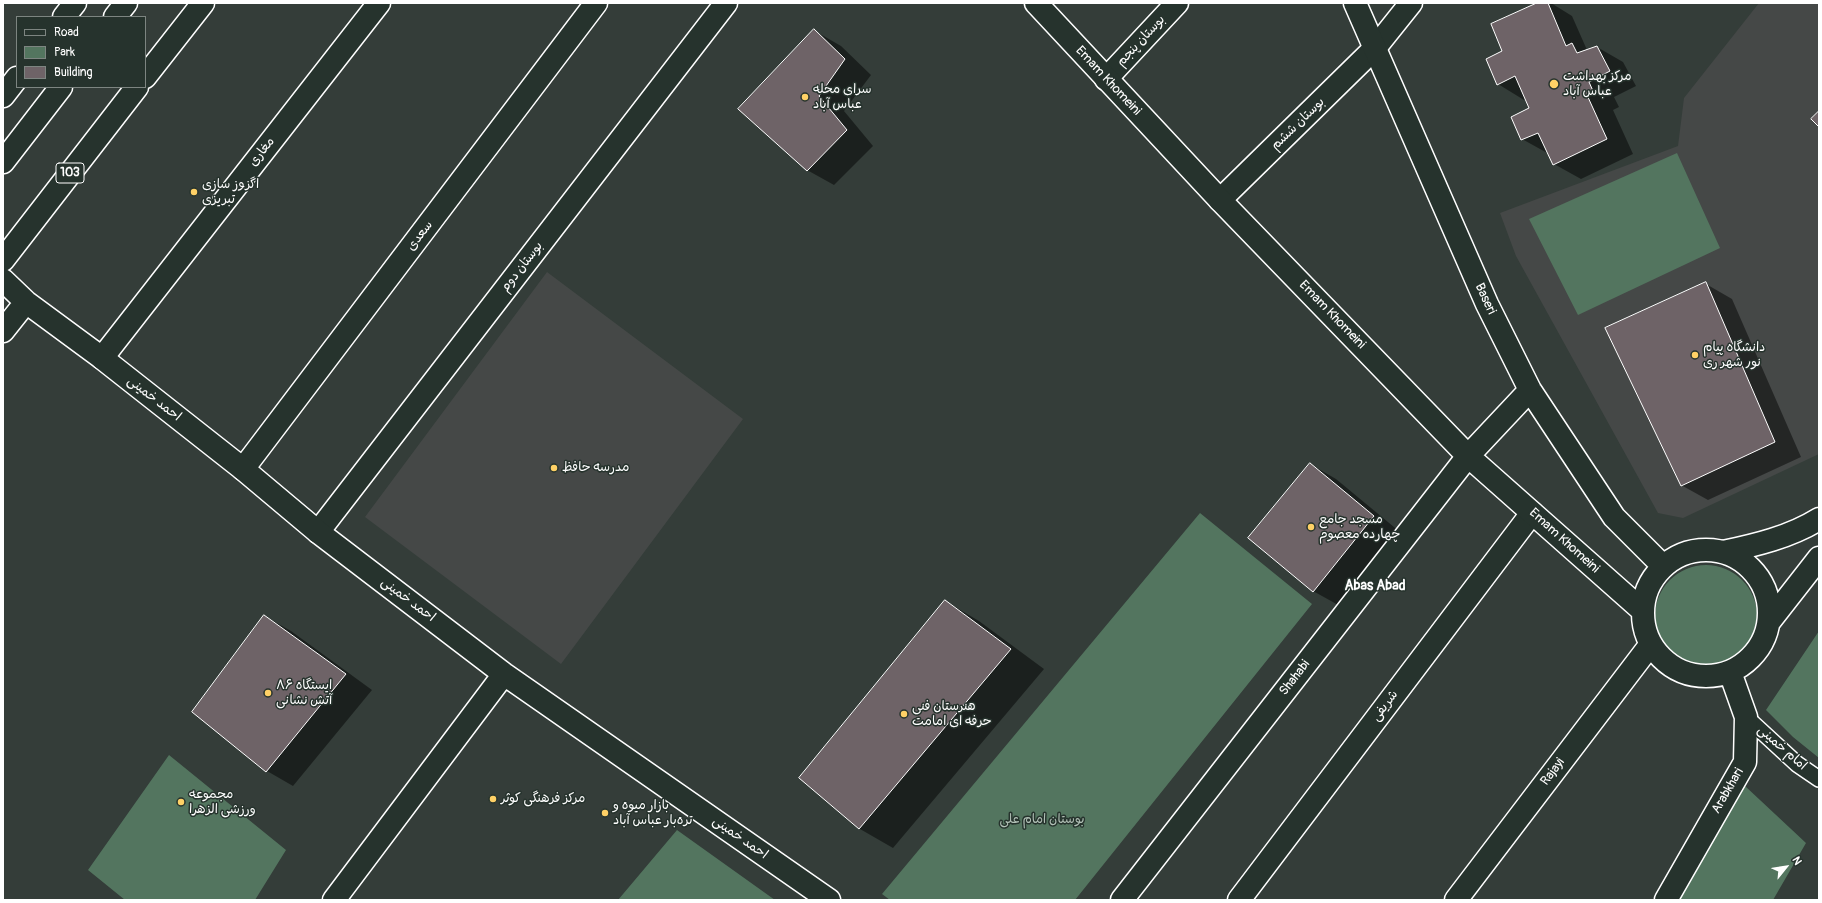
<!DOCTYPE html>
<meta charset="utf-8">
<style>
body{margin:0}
#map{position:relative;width:1822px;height:903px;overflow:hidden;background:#343d39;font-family:Pangolin,sans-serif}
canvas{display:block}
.frame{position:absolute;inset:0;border:4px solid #fff;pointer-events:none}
.legend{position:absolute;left:16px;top:16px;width:130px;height:72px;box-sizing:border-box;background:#26332d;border:1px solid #7d8581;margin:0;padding:5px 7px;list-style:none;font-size:12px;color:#fff}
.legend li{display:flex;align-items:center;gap:8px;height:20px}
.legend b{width:20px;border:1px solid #7d8581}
.north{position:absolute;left:1766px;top:847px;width:40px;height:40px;-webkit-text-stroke:3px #26332d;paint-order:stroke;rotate:60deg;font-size:11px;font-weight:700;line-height:16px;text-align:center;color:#fff}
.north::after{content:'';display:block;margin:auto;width:14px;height:18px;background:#fff;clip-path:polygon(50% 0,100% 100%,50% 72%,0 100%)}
</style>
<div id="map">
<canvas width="1822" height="903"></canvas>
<div class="frame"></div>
<ul class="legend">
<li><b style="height:5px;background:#26332d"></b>Road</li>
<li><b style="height:11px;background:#53755f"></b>Park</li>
<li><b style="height:11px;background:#6e6367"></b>Building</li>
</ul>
<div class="north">N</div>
</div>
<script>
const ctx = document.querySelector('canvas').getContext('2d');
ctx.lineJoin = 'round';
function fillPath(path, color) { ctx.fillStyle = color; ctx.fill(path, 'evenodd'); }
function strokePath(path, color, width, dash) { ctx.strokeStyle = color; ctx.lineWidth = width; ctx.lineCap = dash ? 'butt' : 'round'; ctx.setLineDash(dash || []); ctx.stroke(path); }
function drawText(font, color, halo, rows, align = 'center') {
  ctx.font = font + ' Pangolin,"Playpen Sans Arabic",sans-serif'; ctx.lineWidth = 3; ctx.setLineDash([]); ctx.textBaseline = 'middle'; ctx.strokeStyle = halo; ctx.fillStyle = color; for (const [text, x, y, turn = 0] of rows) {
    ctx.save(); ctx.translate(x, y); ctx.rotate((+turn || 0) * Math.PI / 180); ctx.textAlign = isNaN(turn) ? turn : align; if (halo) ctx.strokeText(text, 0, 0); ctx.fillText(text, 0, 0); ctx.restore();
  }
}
const built = new Path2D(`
 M1759 3H1819V454L1683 518 1658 513 1516 256 1500 213 1678 146 1684 98Z
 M547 272 743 419 561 664 365 517Z`);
const green = new Path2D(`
 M1677 153 1720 248 1578 315 1529 219Z
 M1200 513 1312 604 1075 900H890L882 894Z
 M1655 616a51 51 0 1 1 102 0a51 51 0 1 1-102 0Z
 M1819 631V758L1793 737 1766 710Z
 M169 755 286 850 255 900H125L88 870Z
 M1745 786 1806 843 1773 900H1677Z
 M677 830 775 900H618Z`);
const shadow = new Path2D(`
 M1540 3H1551L1572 16 1587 50 1597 47 1623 62 1636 86 1614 97 1619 107 1613 110 1633 154 1581 179 1554 164 1549 154 1522 139 1530 108 1526 99 1524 100 1498 84 1503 51Z
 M815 31 841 46 871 75 844 111 873 146 834 185 807 170Z
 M1706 284 1732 299 1801 457 1708 500 1681 485Z
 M1310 464 1336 479 1400 532 1340 606 1313 591Z
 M945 601 979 621 1044 669 893 848 860 829 800 778Z
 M264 616 291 631 372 690 293 786 267 771Z`);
const building = new Path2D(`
 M1537 3H1548L1566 46 1572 43 1577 53 1597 46 1610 71 1589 82 1593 91 1587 95 1607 139 1553 165 1538 133 1521 140 1511 117 1529 108 1515 76 1497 85 1486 59 1502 51 1491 24Z
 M814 29 845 59 819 96 847 130 807 171 738 109Z
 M1819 111V127L1811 119Z
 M1706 282 1775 442 1681 486 1605 328Z
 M1310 463 1374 516 1313 592 1248 538Z
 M945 600 1011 649 859 829 799 778Z
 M264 615 346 674 266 772 192 712Z`);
const service = new Path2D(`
 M1746 717 1797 764 1819 779`);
const minor = new Path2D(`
 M1106 79 1177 3
 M1220 200 1375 48 1411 3
 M102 358 379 3
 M243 469 596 3
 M318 532 726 3
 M1239 900 1532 513`);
const tertiary = new Path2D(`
 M1036 3 1220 200 1468 456 1643 611
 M1355 3 1487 304 1530 390 1614 517 1663 566
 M64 17 75 3
 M3 96 17 78
 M3 280 26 302 102 358 243 469 318 532 504 674 829 900
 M3 331 26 302
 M1643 613a63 63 0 1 1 126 0a63 63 0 1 1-126 0Z
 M1723 552C1756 545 1790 537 1819 519
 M1769 622 1819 558
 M334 900 504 674
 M1122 900 1468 456 1530 390
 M1456 900 1651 644
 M1666 900 1745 762 1746 717 1730 672`);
const trunk = new Path2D(`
 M115 17 126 3
 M145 77 203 3
 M3 162 61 87
 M3 260 137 87`);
const markers = [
 [1554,84,5,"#ffd166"],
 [805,97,4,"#ffd166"],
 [194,192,4,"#ffd166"],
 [1695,355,4,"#ffd166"],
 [554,468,4,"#ffd166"],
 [1311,527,4,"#ffd166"],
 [268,693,4,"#ffd166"],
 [904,714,4,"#ffd166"],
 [493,799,4,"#ffd166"],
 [181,802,4,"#ffd166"],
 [605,813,4,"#ffd166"]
];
const shields = [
 [70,173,28]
];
const shieldNames = [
 ["103",70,173]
];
const streetNames = [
 ["بوستان پنجم",1141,41,-47],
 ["Emam Khomeini",1108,81,47],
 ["بوستان ششم",1298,124,-44],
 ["مغاری",262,152,-52],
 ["سعدی",420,236,-53],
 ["بوستان دوم",522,267,-52],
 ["Baseri",1485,299,65],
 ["Emam Khomeini",1332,315,46],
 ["احمد خمینی",154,399,38],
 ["Emam Khomeini",1564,541,42],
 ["احمد خمینی",408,600,37],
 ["Shahabi",1295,678,-52],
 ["شریفی",1385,706,-53],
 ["امام خمینی",1782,748,41],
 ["Rajayi",1553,772,-53],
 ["Arabkhari",1728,791,-60],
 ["احمد خمینی",740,838,35]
];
const poiNames = [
 ["مرکز ‌بهداشت",1563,77],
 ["عباس آباد",1563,92],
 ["سرای محله",813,90],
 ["عباس آباد",813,105],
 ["اگزوز سازی",202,185],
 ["تبریزی",202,200],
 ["دانشگاه پیام",1703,348],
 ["نور شهر ری",1703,363],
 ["مدرسه حافظ",562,468],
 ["مسجد جامع",1319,520],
 ["چهارده معصوم",1319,535],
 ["ایستگاه ۸۶",276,686],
 ["آتش نشانی",276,701],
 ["هنرستان فنی",912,707],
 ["حرفه ای امامت",912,722],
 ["مجموعه",189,795],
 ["ورزشی الزهرا",189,810],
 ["مرکز فرهنگی کوثر",501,799],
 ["بازار میوه و",613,806],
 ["تره‌بار عباس آباد",613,821]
];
const parkNames = [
 ["بوستان امام علی",1042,820]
];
const neighbourhoodNames = [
 ["Abas Abad",1375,586]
];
fillPath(built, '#454847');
fillPath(green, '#53755f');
fillPath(shadow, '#0007');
fillPath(building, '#6e6367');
strokePath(building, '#fff', 1);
strokePath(service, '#fff', 18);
strokePath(minor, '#fff', 25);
strokePath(tertiary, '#fff', 25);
strokePath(trunk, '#fff', 25);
strokePath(service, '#26332d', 15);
strokePath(minor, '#26332d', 22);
strokePath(tertiary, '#26332d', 22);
strokePath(trunk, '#26332d', 22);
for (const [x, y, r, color] of markers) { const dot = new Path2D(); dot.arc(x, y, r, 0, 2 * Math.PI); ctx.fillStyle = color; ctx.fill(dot); strokePath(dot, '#26332d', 1.5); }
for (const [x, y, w] of shields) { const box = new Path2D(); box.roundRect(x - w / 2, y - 10, w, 20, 3); ctx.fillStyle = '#26332d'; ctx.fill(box); strokePath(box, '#fff', 1); }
drawText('bold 12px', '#fff', null, shieldNames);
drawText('13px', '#fff', '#26332d', streetNames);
drawText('13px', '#fff', '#26332d', poiNames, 'left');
drawText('13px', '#b2c1b7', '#26332d', parkNames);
drawText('bold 14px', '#fff', '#26332d', neighbourhoodNames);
</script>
